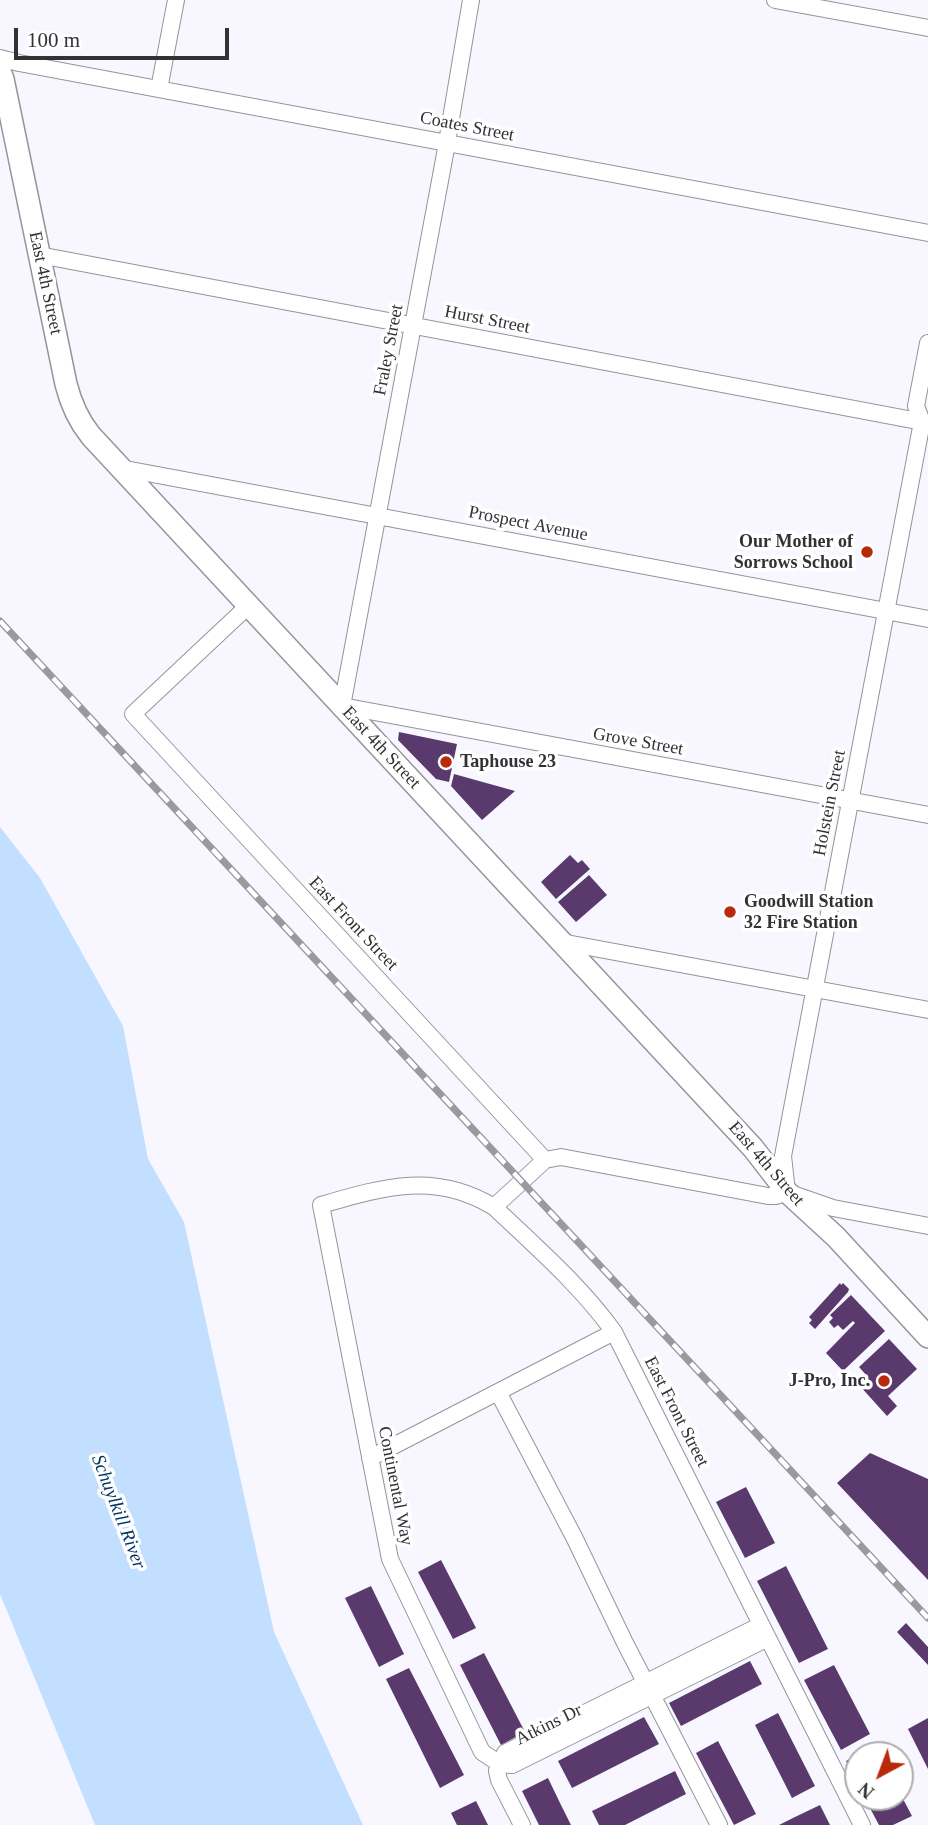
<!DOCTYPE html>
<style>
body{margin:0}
#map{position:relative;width:928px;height:1825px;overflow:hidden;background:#f8f7ff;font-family:Georgia,serif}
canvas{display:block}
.north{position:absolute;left:844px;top:1741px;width:70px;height:70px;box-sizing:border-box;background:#fff;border:2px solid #adadae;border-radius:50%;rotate:221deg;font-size:19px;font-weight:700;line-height:28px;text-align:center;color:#323134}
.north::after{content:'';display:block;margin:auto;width:24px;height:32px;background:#b72b0b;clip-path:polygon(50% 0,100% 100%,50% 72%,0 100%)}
.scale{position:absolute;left:14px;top:28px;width:215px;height:32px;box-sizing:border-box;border:4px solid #323134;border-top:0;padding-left:9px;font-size:21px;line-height:24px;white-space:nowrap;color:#323134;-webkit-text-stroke:5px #fff;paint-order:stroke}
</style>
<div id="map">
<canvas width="928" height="1825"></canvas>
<div class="north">N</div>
<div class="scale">100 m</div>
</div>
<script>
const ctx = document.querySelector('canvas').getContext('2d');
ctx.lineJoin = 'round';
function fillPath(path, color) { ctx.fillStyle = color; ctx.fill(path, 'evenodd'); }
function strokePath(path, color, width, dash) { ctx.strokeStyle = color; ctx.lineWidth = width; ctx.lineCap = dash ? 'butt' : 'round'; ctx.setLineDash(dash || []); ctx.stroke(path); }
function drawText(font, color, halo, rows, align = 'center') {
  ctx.font = font + ' Georgia,serif'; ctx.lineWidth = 7; ctx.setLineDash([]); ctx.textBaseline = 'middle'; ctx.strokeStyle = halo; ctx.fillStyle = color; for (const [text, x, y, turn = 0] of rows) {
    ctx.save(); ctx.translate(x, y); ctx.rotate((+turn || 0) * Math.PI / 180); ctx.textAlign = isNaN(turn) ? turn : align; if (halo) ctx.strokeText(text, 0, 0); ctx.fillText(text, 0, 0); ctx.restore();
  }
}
const water = new Path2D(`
 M0 827 40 878 123 1026 148 1159 184 1222 274 1632 363 1825H95L0 1594Z`);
const building = new Path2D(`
 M399 732 457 744 449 782 436 779 398 740Z
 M454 774 515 791 482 820 451 786Z
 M570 855 578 863 582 860 590 869 556 899 541 882Z
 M589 875 607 895 576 922 558 902Z
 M840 1283 841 1285 843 1283 849 1289 848 1292 815 1329 809 1323 812 1320 809 1317Z
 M851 1295 885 1331 843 1371 826 1353 855 1323 853 1321 843 1330 838 1325 834 1328 829 1322 833 1318 830 1315Z
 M889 1339 917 1369 888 1396 897 1406 887 1416 859 1385 868 1377 859 1367Z
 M870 1453 928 1479V1580L837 1483Z
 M746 1487 775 1543 745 1558 716 1502Z
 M441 1560 476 1628 453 1639 418 1572Z
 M786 1566 828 1649 799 1663 757 1581Z
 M371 1586 404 1654 379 1667 345 1598Z
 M906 1623 928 1647V1665L897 1632Z
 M484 1653 525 1732 501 1745 460 1665Z
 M750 1661 762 1684 681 1726 669 1703Z
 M834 1665 870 1734 841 1750 804 1680Z
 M409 1668 464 1775 440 1788 386 1679Z
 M778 1713 815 1786 792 1798 755 1725Z
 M644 1717 659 1744 572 1788 558 1761Z
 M928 1718V1769L908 1729Z
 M718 1741 756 1814 734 1825 696 1753Z
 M875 1746 880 1755H858V1785L846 1761Z
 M675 1771 686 1794 625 1825H599L592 1811Z
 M548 1778 561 1805 571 1825H539L522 1791Z
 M864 1797H902L912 1816 893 1825H879Z
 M476 1801 488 1825H457L451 1813Z
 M820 1805 830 1825H779L795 1817Z`);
const minor = new Path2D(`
 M471 0 445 154 342 706 928 815
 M775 0 928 28
 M0 58 19 63 928 233
 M159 89 176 0
 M39 255 928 423
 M120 468 928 619
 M248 606 133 714 545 1160
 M561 942 928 1010
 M787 1192 783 1156 922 422 916 406 928 343
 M494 1207 545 1160 561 1157 768 1196H776L787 1192 833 1208 928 1226
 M498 1392 575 1539 625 1643 719 1825
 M370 1458 614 1332
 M768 1638 512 1765 500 1764 482 1752 390 1559 321 1205C383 1187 435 1171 494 1207 536 1247 580 1285 614 1332L862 1825
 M522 1825 499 1780 497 1771 505 1753 761 1625`);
const major = new Path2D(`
 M0 71 3 79 66 384C71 404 78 420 91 436L753 1148 787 1192 836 1237 928 1337`);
const rail = new Path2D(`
 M0 621 928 1618`);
const markers = [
 [867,552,7,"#b72b0b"],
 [446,762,7,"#b72b0b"],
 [730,912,7,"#b72b0b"],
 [884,1381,7,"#b72b0b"]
];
const streetNames = [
 ["Coates Street",467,127,11],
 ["East 4th Street",45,283,78],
 ["Hurst Street",487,320,11],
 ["Fraley Street",389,350,-79],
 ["Prospect Avenue",528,524,11],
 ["Grove Street",638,742,10],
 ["East 4th Street",381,748,47],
 ["Holstein Street",830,803,-79],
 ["East Front Street",353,924,47],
 ["East 4th Street",766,1164,49],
 ["East Front Street",676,1412,63],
 ["Continental Way",395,1486,79],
 ["Atkins Dr",549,1725,-26]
];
const poiNames = [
 ["Our Mother of",853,542],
 ["Sorrows School",853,563],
 ["Taphouse 23",460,762,"left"],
 ["Goodwill Station",744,902,"left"],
 ["32 Fire Station",744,923,"left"],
 ["J-Pro, Inc.",870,1381]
];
const waterNames = [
 ["Schuylkill River",118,1512,69]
];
fillPath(water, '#c2dfff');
fillPath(building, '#5a3a6d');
strokePath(minor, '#95949b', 18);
strokePath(major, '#95949b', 24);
strokePath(minor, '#fff', 16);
strokePath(major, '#fff', 21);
strokePath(rail, '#9a999e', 7);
strokePath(rail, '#fff', 4.5, [13]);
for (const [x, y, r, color] of markers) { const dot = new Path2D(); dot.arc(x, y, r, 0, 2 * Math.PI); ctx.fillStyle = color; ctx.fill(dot); strokePath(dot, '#fff', 2.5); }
drawText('18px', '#323134', '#fff', streetNames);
drawText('bold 18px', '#323134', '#fff', poiNames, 'right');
drawText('italic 19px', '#003462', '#fff', waterNames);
</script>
